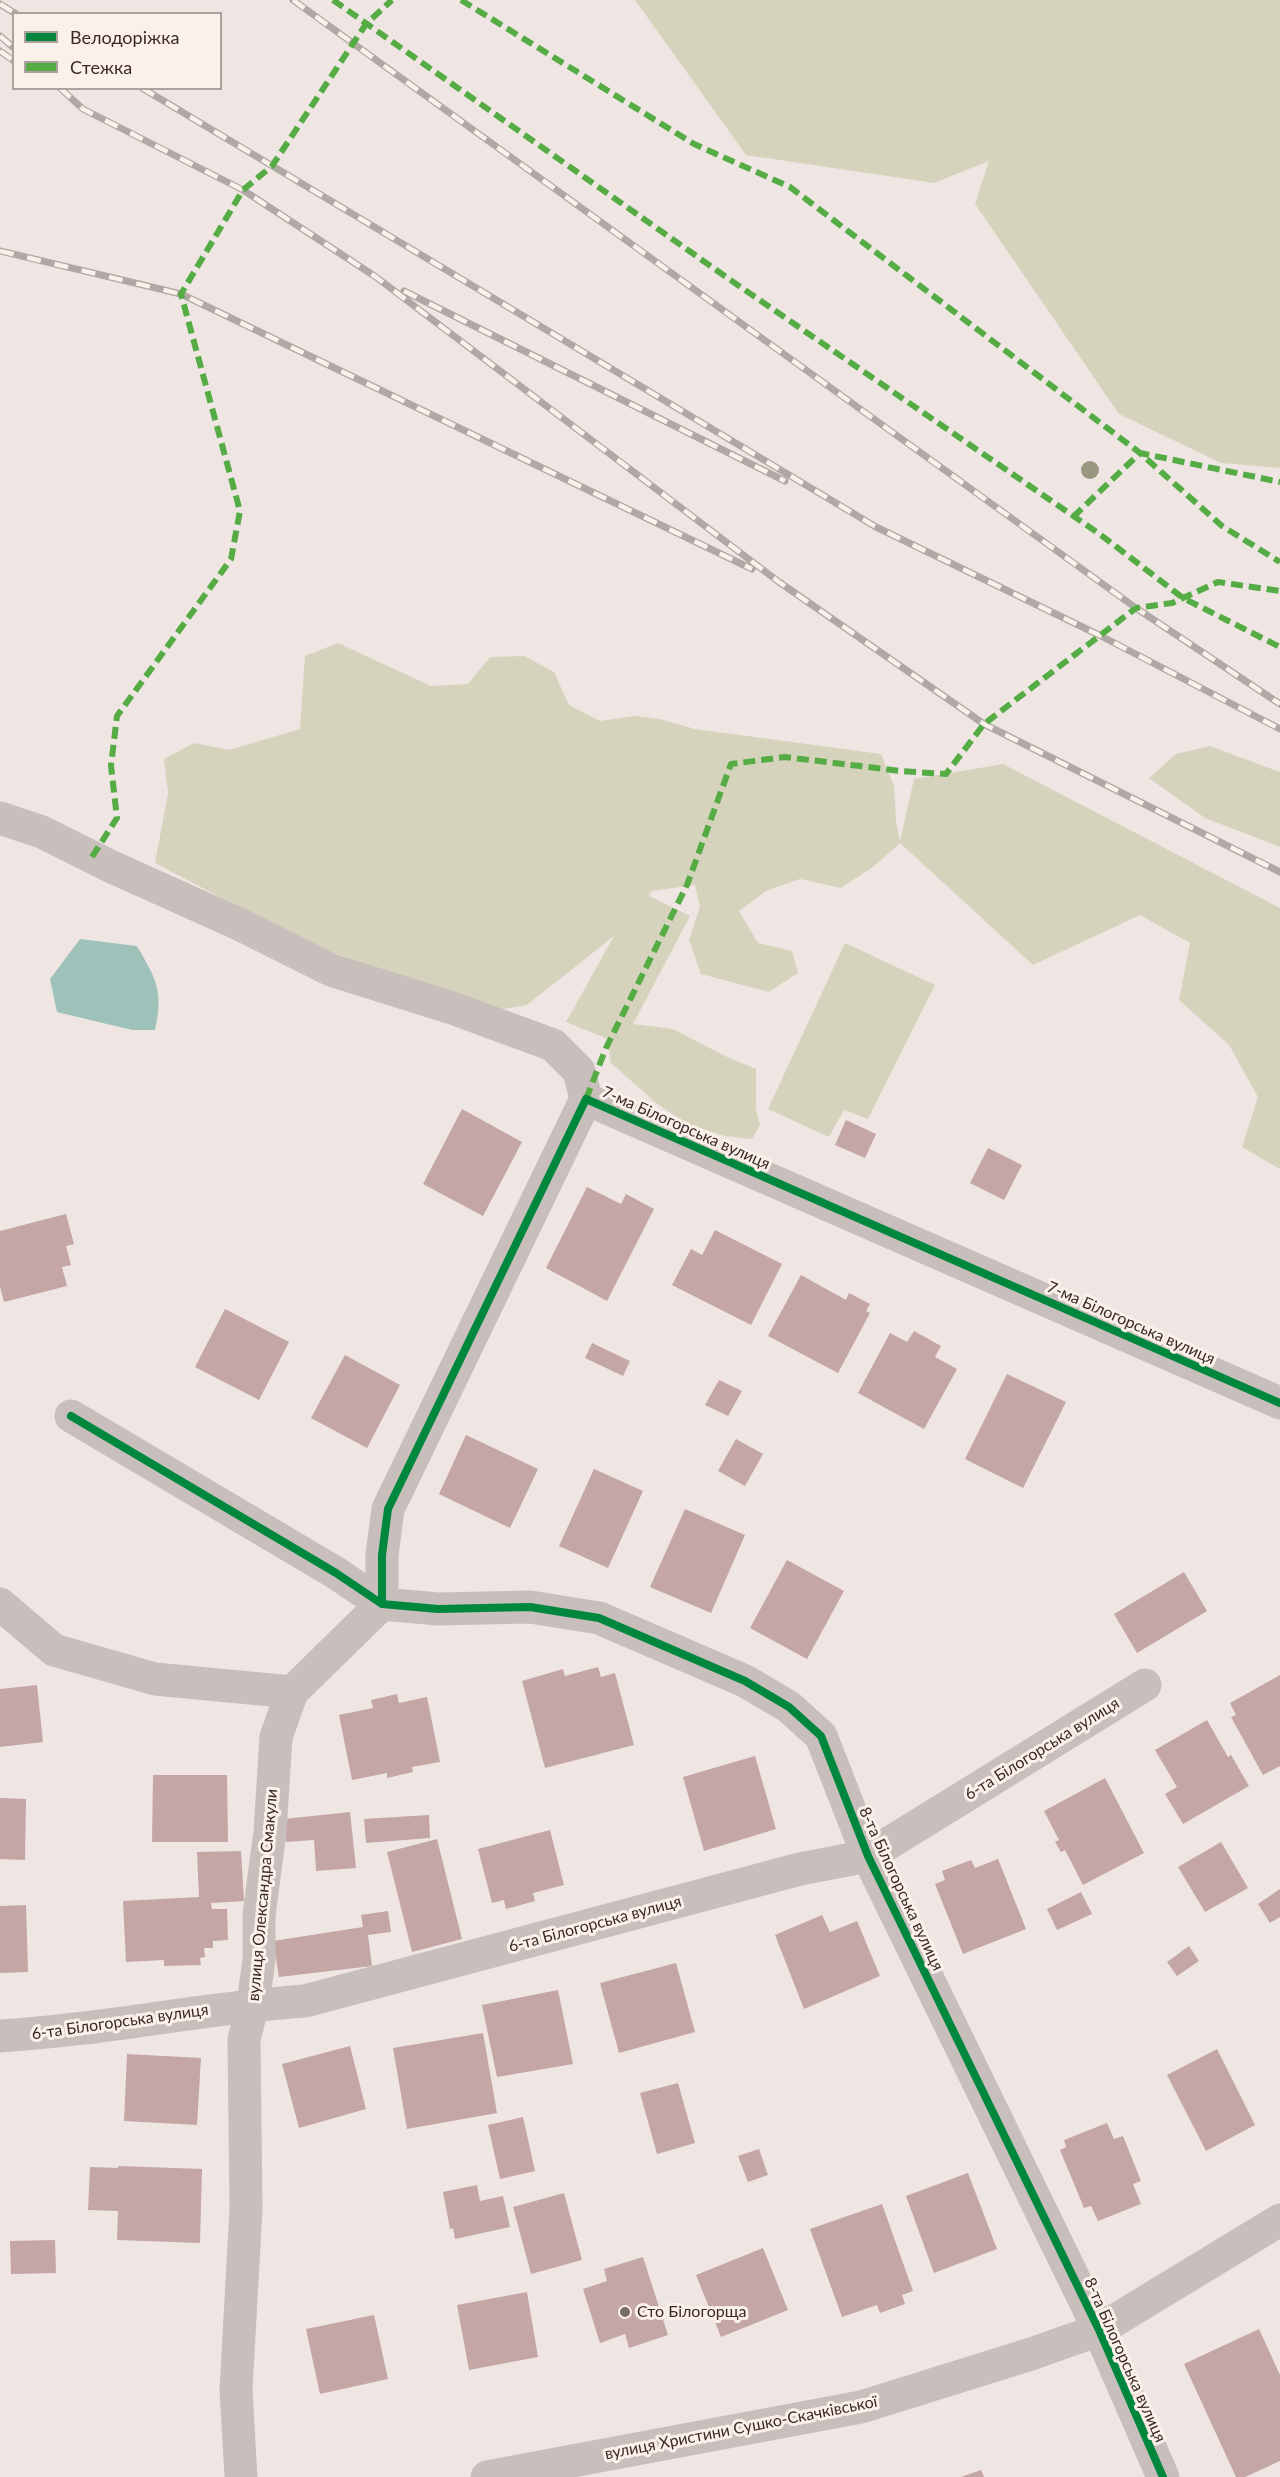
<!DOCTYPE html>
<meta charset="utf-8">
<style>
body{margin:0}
#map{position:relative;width:1280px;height:2477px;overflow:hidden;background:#efe6e3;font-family:Lato,sans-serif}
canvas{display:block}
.legend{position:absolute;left:12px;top:12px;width:210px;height:78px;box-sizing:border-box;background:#fbf0ea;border:2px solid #ada19d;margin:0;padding:8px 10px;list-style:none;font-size:18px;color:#392a29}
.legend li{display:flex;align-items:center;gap:12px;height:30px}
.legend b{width:30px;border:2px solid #ada19d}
</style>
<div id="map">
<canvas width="1280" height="2477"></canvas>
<ul class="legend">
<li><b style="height:8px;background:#00873e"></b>Велодоріжка</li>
<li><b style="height:8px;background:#55ab44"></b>Стежка</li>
</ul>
</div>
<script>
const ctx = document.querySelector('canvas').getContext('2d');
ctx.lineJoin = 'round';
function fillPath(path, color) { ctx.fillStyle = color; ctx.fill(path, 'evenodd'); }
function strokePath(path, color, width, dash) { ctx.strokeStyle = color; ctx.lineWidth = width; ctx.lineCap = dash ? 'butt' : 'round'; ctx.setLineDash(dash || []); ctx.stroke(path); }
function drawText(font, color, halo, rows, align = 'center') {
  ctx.font = font + ' Lato,sans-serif'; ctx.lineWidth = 6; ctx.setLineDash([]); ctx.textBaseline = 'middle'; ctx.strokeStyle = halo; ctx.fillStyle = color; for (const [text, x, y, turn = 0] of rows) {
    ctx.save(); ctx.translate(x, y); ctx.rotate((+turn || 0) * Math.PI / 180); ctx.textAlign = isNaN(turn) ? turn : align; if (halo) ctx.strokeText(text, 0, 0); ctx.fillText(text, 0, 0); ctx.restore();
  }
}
const green = new Path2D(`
 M635 0H1280V468L1221 463 1119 414 975 204 989 161 934 183 746 155Z
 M338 643 431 686 468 684 490 657 524 656 554 672 569 705 600 721 635 716 660 719 695 729 881 754 894 786 896 821 900 841 914 779 1003 764 1280 908V1169L1242 1147 1258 1097 1229 1045 1179 1000 1190 943 1140 915 1033 965 900 843 873 867 841 888 800 879 766 891 739 911 758 943 792 951 798 973 769 992 701 974 689 940 700 907 695 885 652 891 649 896 690 916 633 1024 673 1029 725 1056 756 1069V1109L760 1125 752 1139 725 1136 687 1124 656 1103 611 1063 608 1039 566 1022 614 936 527 1005 492 1011 334 953 269 923 155 863 168 793 164 759 194 743 229 750 300 729 305 656Z
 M1210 746 1280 772V847L1205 818 1149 778 1176 754Z
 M845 943 935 985 868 1119 844 1110 829 1137 768 1109Z`);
const water = new Path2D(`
 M80 939 137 946C156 979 164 991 155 1030H132L57 1012 50 979Z`);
const building = new Path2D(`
 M462 1109 522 1142 483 1216 423 1184Z
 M846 1120 876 1134 865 1158 835 1145Z
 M988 1148 1022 1165 1004 1200 970 1183Z
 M587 1187 621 1204 626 1194 654 1209 607 1301 546 1268Z
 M66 1214 74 1244 66 1246 71 1265 62 1267 67 1286 4 1302 0 1287V1231Z
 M715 1230 782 1264 751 1325 672 1285 691 1249 702 1255Z
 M801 1275 846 1300 849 1293 870 1304 866 1311 870 1313 838 1373 768 1336Z
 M225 1309 289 1342 259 1400 195 1367Z
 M914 1331 941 1346 935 1357 957 1369 924 1429 858 1393 890 1333 907 1342Z
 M592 1343 630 1361 623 1376 585 1358Z
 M345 1355 400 1385 367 1448 311 1418Z
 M1007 1374 1066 1402 1023 1488 965 1459Z
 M719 1380 742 1391 728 1416 705 1405Z
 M466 1435 538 1469 510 1528 439 1494Z
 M736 1439 763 1454 745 1486 718 1471Z
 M594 1469 643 1491 608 1568 559 1546Z
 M685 1509 745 1535 711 1613 650 1587Z
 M787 1560 844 1591 807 1659 750 1628Z
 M1184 1572 1207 1611 1137 1653 1114 1614Z
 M598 1667 601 1677 615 1673 634 1745 545 1768 522 1681 563 1669 565 1676Z
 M1280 1675V1766L1263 1775 1231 1717 1236 1715 1230 1703Z
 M37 1685 43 1742 0 1747V1689Z
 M397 1694 399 1703 427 1697 440 1762 412 1767 413 1772 387 1778V1773L352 1780 339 1715 373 1708 371 1700Z
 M1207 1720 1228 1757 1231 1755 1249 1786 1183 1824 1165 1794 1177 1787 1155 1750Z
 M755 1756 776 1829 704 1851 683 1777Z
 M153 1775H227L228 1842H152Z
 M1105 1778 1144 1853 1083 1885 1065 1850 1061 1852 1055 1842 1059 1840 1044 1811Z
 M0 1798 26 1799 25 1860 0 1859Z
 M350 1812 356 1868 316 1871 314 1840 286 1842 284 1819Z
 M429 1815 430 1838 366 1843 364 1819Z
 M550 1830 564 1885 533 1893 535 1901 506 1909 504 1900 492 1903 478 1849Z
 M437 1839 462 1939 412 1952 387 1852Z
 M1221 1842 1248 1888 1205 1912 1178 1867Z
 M241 1851 244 1901 211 1903 212 1909H227L228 1940 213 1941V1948H204L205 1957 200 1958 201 1965 164 1966V1960L126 1962 123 1901 199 1897 197 1852Z
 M998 1859 1026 1929 963 1954 935 1884 945 1880 942 1871 971 1860 975 1868Z
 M1280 1889V1917L1270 1923 1258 1904Z
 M1081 1892 1092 1914 1057 1930 1047 1909Z
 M26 1905 28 1972 0 1973V1906Z
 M388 1911 391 1932 368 1935 372 1966 279 1977 273 1941 363 1927 361 1915Z
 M822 1915 830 1932 857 1921 880 1976 804 2009 775 1935Z
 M1189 1946 1199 1961 1177 1976 1167 1962Z
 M676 1963 695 2032 619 2053 600 1983Z
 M558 1990 573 2064 497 2077 482 2005Z
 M483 2033 497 2113 407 2129 393 2048Z
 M350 2046 366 2109 299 2128 282 2064Z
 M1217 2049 1255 2125 1206 2151 1167 2075Z
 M127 2054 201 2058 197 2125 124 2121Z
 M678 2083 695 2143 657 2154 640 2093Z
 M523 2117 535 2171 500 2179 488 2125Z
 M1107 2123 1114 2139 1123 2136 1141 2181 1133 2184 1141 2204 1098 2221 1091 2206 1084 2208 1060 2150 1066 2147 1064 2140Z
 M759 2149 768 2175 748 2182 738 2156Z
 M118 2166 202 2169 200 2243 117 2240 118 2211 88 2210 90 2167 118 2168Z
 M968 2173 997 2249 934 2273 906 2196Z
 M477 2185 480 2201 503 2196 510 2227 455 2239 453 2228 450 2229 443 2192Z
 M564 2193 582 2260 531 2274 513 2207Z
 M882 2204 913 2291 902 2295 905 2304 880 2313 877 2305 842 2317 810 2229Z
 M55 2240 56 2273 11 2274 10 2241Z
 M763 2248 788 2310 721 2337 696 2275Z
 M643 2257 668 2335 629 2348 625 2334 600 2343 583 2289 607 2281 604 2269Z
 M527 2292 538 2357 469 2370 457 2305Z
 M374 2315 388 2379 320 2394 306 2329Z
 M1259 2329 1280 2375V2461L1245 2477H1236L1184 2364Z
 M981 2470 984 2477H961Z`);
const street = new Path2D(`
 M0 818 42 832 112 867 241 925 331 970 452 1008 553 1045 579 1071 586 1099
 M71 1416 336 1573 382 1604 438 1609 530 1607 599 1618 745 1681 789 1707 821 1736 868 1856 1099 2330 1163 2477
 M0 1604 54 1650 155 1679 292 1692
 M382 1604V1555L388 1509 586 1099 1280 1403
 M0 2036C102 2030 202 2008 305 2001L800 1869 868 1856 1145 1685
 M241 2477 236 2390 246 2209 244 2039 253 2004 259 1960V1915L270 1832 276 1737 292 1692 382 1604
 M487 2477 861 2407 1031 2354 1099 2330 1280 2220`);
const rail = new Path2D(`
 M293 0 1136 608 1280 704
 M0 4 16 14
 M0 36 14 48
 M0 51 14 61
 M60 88 83 109 243 190 376 277 779 582 984 724 1280 872
 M142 88 876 527 1099 635 1280 729
 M0 251 181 294 752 569
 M404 291 785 481`);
const quiet = new Path2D(`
 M333 0 729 279 1101 535 1183 598 1280 647
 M461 0 694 144 790 187 1140 453 1222 526 1280 562
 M1073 517 1140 453 1280 482
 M92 857 117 818 111 766 117 716 231 559 240 511 181 294 243 190 272 166 366 24 392 0
 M586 1099 606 1048 687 885 731 764 785 757 901 771 946 774 984 724 1136 608 1172 603 1218 582 1280 591`);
const cycleway = new Path2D(`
 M71 1416 336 1573 382 1604 438 1609 530 1607 599 1618 745 1681 789 1707 821 1736 868 1856 1099 2330 1163 2477
 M382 1604V1555L388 1509 586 1099 1280 1403`);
const trees = [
 [1090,470]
];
const markers = [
 [625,2312,6,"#796c6a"]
];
const streetNames = [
 ["7-ма Білогорська вулиця",686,1128,24],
 ["7-ма Білогорська вулиця",1131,1323,24],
 ["6-та Білогорська вулиця",1042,1749,-32],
 ["8-та Білогорська вулиця",901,1889,65],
 ["вулиця Олександра Смакули",263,1895,-85],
 ["6-та Білогорська вулиця",595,1924,-15],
 ["6-та Білогорська вулиця",120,2022,-8],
 ["8-та Білогорська вулиця",1125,2360,66],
 ["вулиця Христини Сушко-Скачківської",741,2428,-11]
];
const poiNames = [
 ["Сто Білогорща",637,2312]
];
fillPath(green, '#d5d3bc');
fillPath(water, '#9ec2ba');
fillPath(building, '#c4a6a4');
strokePath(street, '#c8bebb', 33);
strokePath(rail, '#b0a8a5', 7);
strokePath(rail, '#fbf0ea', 4.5, [14]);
strokePath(quiet, '#55ab44', 6, [12, 6]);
strokePath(cycleway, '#00873e', 8);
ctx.fillStyle = '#99987e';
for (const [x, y] of trees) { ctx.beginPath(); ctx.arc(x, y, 9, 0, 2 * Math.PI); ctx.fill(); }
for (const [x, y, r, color] of markers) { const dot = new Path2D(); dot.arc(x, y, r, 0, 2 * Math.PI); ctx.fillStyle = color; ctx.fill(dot); strokePath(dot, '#fbf0ea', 2); }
drawText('16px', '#392a29', '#fbf0ea', streetNames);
drawText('16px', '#392a29', '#fbf0ea', poiNames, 'left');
</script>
